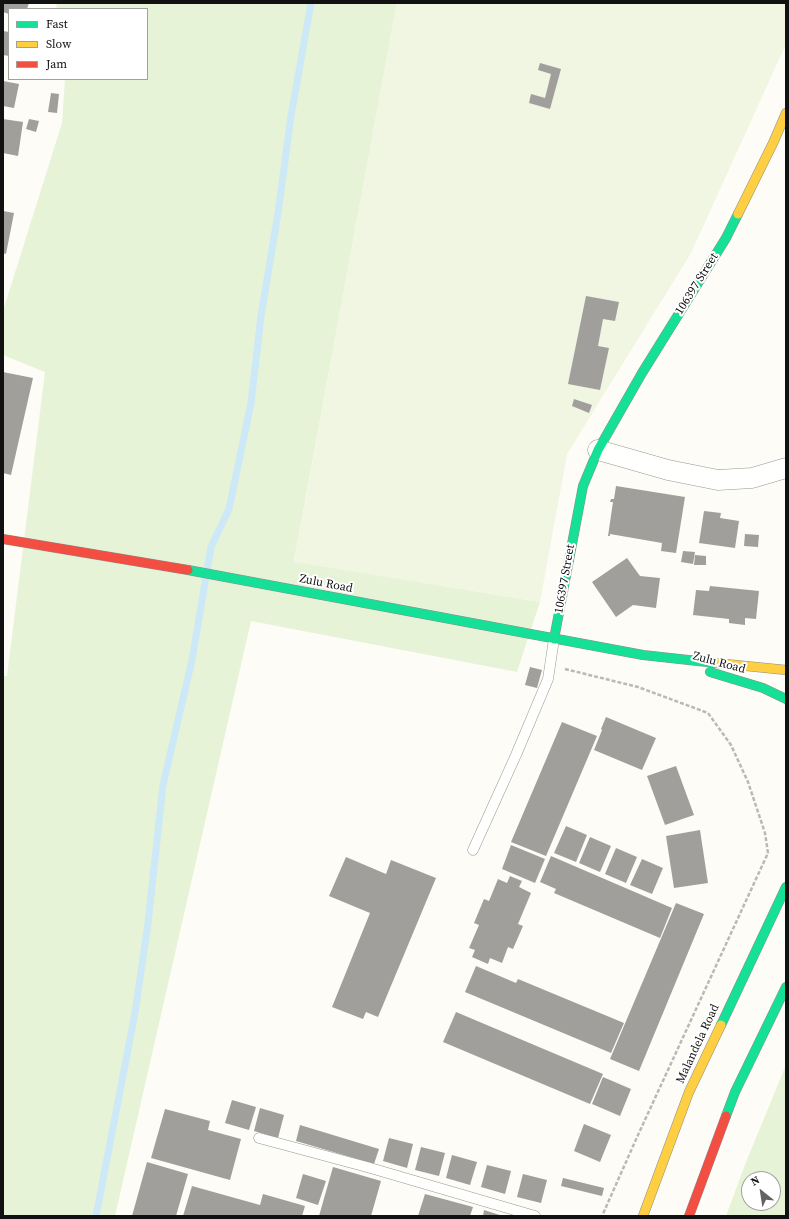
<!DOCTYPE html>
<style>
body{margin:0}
#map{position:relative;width:789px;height:1219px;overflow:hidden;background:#fdfcf7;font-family:"Source Serif 4",serif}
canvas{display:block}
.frame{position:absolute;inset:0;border:4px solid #111;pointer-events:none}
.legend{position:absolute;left:8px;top:8px;width:140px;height:72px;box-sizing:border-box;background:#fff;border:1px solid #a0a0a0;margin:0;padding:5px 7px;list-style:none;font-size:12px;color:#111}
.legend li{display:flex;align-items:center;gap:8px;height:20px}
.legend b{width:20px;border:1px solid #a0a0a0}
.north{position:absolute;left:741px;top:1171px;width:40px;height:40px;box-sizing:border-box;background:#fff;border:1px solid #a0a0a0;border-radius:50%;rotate:330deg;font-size:11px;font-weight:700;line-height:16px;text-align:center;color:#111}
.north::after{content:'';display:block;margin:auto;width:14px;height:18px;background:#646362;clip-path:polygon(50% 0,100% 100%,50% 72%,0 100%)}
</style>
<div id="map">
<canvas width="789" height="1219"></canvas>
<div class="frame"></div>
<ul class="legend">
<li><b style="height:5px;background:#16e098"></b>Fast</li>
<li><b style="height:5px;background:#ffcf43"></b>Slow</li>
<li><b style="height:5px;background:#f24e42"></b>Jam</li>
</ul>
<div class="north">N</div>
</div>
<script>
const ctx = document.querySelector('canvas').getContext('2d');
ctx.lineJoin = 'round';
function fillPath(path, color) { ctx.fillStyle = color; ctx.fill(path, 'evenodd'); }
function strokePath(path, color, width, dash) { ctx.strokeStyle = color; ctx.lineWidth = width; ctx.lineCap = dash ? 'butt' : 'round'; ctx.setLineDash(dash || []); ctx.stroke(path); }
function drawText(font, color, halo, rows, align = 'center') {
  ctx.font = font + ' "Source Serif 4",serif'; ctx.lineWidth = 4; ctx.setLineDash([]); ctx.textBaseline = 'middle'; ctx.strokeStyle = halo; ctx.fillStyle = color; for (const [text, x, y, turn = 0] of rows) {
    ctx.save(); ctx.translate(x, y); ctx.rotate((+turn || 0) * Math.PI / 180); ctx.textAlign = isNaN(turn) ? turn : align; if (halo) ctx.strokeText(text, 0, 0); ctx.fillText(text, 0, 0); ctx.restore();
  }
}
const green = new Path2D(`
 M57 3H397L294 561 540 602 517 672 251 621 115 1216H3V676H7L45 372 3 355V311L62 123 65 79H147V9H56Z
 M786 1065V1216H726L746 1162ZM749 1179H773V1203H749Z`);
const pitch = new Path2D(`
 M397 3H786V44L691 253 567 454 540 602 294 562Z`);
const stream = new Path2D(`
 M96 1216 135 1013 148 923 163 785 192 660 211 547 229 509 251 403 261 316 278 213 291 116 311 3`);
const building = new Path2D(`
 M3 3H29L27 9H9V14L3 12Z
 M3 31 9 32V56L3 55Z
 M540 63 561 69 550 109 529 103 531 94 545 98 551 74 538 70Z
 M3 81 19 84 14 108 3 106Z
 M51 93 59 94 57 113 48 112Z
 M3 119 23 122 18 156 3 153Z
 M29 119 39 121 36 132 26 129Z
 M3 211 14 213 6 254 3 253Z
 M586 296 619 302 615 321 603 319 598 346 609 348 600 390 568 384Z
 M3 372 33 378 11 475 3 473Z
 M574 399 592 405 589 413 572 406Z
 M616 486 685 497 676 553 661 551 662 543 610 534V536H608L613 502H610L611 499H614Z
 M704 511 721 513 720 518 739 521 735 548 699 543Z
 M745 534 759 535 758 547 744 546Z
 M683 551 695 552 693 564 681 562Z
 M695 555 706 556V565H694Z
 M627 558 640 576 660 578 656 608 633 605 616 617 592 582Z
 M710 586 759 591 756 619 745 618V625L729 623V619L693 615 696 590 709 591Z
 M530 667 542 670 537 688 525 685Z
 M606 717 656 738 642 770 594 750 602 730 601 729Z
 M562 722 597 736 546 856 511 842Z
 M676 766 694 815 665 825 647 776Z
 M566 826 587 835 576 862 554 853Z
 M700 830 708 883 674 888 666 836Z
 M590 837 611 846 600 872 579 863Z
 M511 845 545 859 535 883 502 869Z
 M616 848 637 857 626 883 605 874Z
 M551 856 672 908 660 938 554 893 556 889 540 882Z
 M346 857 386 874 391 860 436 878 378 1017 366 1012 363 1019 332 1007 370 913 329 896Z
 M642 859 663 868 652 894 630 885Z
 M510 876 522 881 519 887 531 893 518 924 523 926 513 949 508 947 502 963 490 958 488 964 472 957 475 950 469 948 479 925 474 923 484 899 489 901 498 879 507 883Z
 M676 903 704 914 639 1071 610 1059Z
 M476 966 516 983 518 979 624 1023 611 1053 465 992Z
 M456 1012 603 1074 590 1104 443 1042Z
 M603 1077 631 1089 620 1116 592 1104Z
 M232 1100 256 1107 249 1130 225 1123Z
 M260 1108 284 1115 278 1138 254 1131Z
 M165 1109 210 1121 208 1130 241 1139 230 1180 151 1158Z
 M584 1124 611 1135 600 1162 574 1151Z
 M300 1125 379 1149 374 1164 296 1141Z
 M389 1138 413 1144 407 1168 383 1161Z
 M421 1147 445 1153 439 1176 415 1170Z
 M452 1155 477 1162 470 1185 446 1178Z
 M147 1162 188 1174 176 1216H132Z
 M487 1165 511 1171 505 1194 481 1187Z
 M333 1167 381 1181 371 1216H319Z
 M303 1174 326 1181 318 1205 296 1198Z
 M523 1174 547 1180 541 1203 517 1197Z
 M563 1178 604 1188 602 1196 561 1186Z
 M192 1186 260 1205 263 1194 305 1206 302 1216H183Z
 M425 1194 473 1207 470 1216H418Z
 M484 1210 503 1216H483Z`);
const path = new Path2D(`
 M565 669 638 687 708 713 731 745 748 782 765 833 768 853 638 1135 602 1216`);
const lane = new Path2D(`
 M473 850 516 755 548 679 554 639
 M259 1138 367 1167 535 1216`);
const street = new Path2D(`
 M598 450 668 470 718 480 752 478 786 468`);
const fast = new Path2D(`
 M188 570 643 655 716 663
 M554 639 583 486 598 450 642 373 726 238 738 214
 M710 672 763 688 786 699
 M721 1025 786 887
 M726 1116 735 1092 786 987`);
const slow = new Path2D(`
 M738 214 774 141 786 113
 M716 663 786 670
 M643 1216 689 1092 721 1025`);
const jam = new Path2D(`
 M3 539 188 570
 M689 1216 726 1116`);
const streetNames = [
 ["106397 Street",697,284,-58],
 ["106397 Street",565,579,-80],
 ["Zulu Road",326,584,11],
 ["Zulu Road",719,663,15],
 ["Malandela Road",698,1044,-65]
];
fillPath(green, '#e7f3d7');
fillPath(pitch, '#f0f6e1');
strokePath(stream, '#cde8f7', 7);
fillPath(building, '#a19f9c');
strokePath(lane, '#979795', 11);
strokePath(street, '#979795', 21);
strokePath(fast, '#8e8d8b', 10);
strokePath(slow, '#8e8d8b', 10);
strokePath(jam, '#8e8d8b', 10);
strokePath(path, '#b9b9b8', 2.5, [4, 2]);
strokePath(lane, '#fffffe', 10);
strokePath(street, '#fffffe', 20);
strokePath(fast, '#16e098', 9);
strokePath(slow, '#ffcf43', 9);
strokePath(jam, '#f24e42', 9);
drawText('12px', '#111', '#fff', streetNames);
</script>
